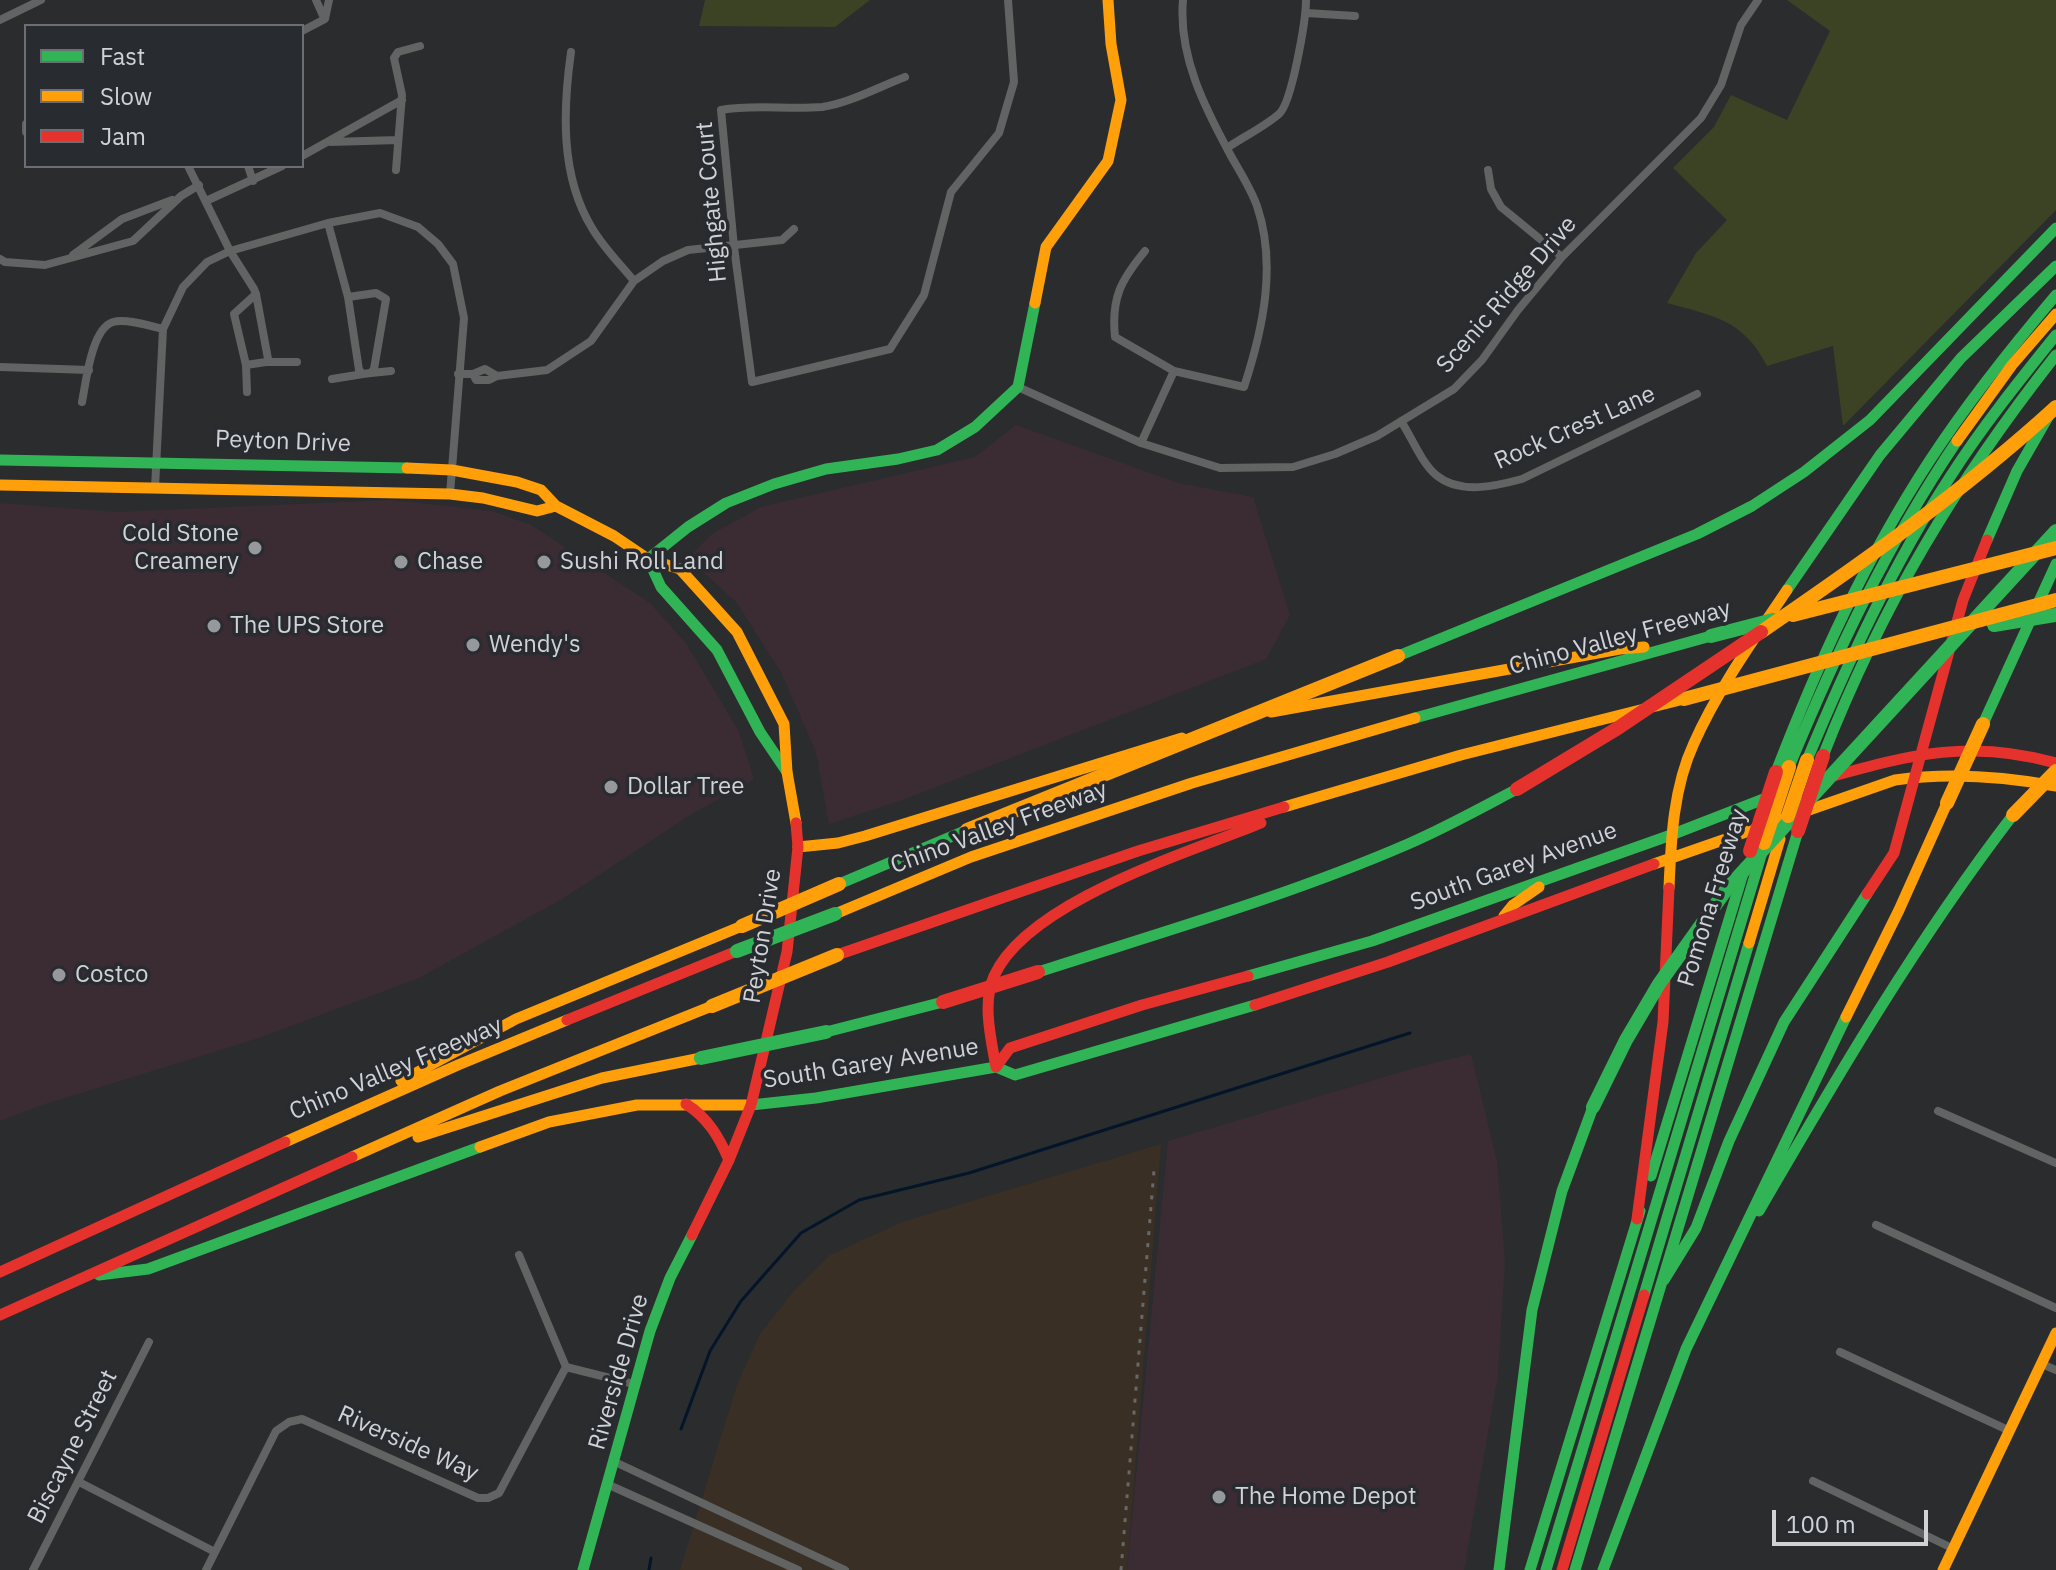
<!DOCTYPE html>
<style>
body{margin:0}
#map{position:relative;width:2056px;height:1570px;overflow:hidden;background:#2a2c2e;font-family:"IBM Plex Sans",sans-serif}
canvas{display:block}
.legend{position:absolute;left:24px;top:24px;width:280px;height:144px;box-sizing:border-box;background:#282b30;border:2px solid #6b6e72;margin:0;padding:10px 14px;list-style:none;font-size:24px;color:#d0d2d6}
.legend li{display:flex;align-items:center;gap:16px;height:40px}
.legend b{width:40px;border:2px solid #6b6e72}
.scale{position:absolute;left:1772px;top:1510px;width:156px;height:36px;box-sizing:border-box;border:4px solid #d0d2d6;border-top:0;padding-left:10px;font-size:24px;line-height:28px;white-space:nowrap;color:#d0d2d6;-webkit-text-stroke:6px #282b30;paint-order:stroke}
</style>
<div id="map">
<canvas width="2056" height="1570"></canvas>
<ul class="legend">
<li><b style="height:10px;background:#30b455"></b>Fast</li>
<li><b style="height:10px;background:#ff9f0a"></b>Slow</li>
<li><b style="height:10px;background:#e5322d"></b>Jam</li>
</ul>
<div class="scale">100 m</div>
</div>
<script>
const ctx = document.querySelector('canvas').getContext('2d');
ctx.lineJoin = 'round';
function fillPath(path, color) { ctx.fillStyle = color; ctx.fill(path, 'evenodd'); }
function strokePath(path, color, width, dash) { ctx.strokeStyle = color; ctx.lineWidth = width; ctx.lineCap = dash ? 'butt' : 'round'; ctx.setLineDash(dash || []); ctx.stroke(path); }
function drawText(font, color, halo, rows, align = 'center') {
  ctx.font = font + ' "IBM Plex Sans",sans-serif'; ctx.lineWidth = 7; ctx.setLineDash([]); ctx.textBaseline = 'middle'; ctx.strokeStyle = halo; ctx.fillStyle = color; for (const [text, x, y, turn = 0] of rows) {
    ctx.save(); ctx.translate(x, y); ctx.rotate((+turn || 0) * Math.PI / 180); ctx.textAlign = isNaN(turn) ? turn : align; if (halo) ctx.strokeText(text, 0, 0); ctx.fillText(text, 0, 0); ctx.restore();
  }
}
const commercial = new Path2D(`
 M1016 425 1178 483 1253 497 1290 615 1266 659 905 799 829 824 816 752 782 674 737 603 688 558 712 534 761 507 975 457Z
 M390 500 492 511 531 525 650 603 685 642 713 688 739 732 754 779 687 817 564 898 419 978 259 1038 42 1105 0 1121V503L117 512Z
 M1471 1054 1497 1161 1505 1261 1498 1375 1464 1570H1127L1168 1141 1415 1068Z`);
const industrial = new Path2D(`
 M1161 1144 1127 1570H680L737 1385 760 1334 793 1292 830 1255 902 1222Z`);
const green = new Path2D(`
 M705 0H870L835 27 699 26Z
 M1787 0H2056V210L1843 426 1833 346 1767 366C1743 319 1713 316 1667 303L1696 253 1727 220 1673 168 1714 127 1731 95 1787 120 1830 31Z`);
const stream = new Path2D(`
 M681 1429 710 1351 741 1301 801 1233 859 1200 969 1173 1410 1033
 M649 1570 651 1558`);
const street = new Path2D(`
 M316 0 324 18
 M1306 13 1355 16
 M0 20 41 0
 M302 31 325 19 329 0
 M571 52C563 109 560 176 592 228 603 247 620 264 634 281
 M905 77C881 86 847 104 822 107 788 110 754 104 721 110L734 247 752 382 890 349 924 295 951 192 999 133 1014 82 1008 0
 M26 124V132
 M331 142 398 140
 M1227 148C1243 137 1264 127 1279 114 1292 103 1306 19 1306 0
 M302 156 402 100
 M188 166 230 251 254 289 256 294 268 359 266 362 246 365 234 314 256 294
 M248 166 253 181
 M396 170 402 95 394 58 398 52 420 46
 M1488 170 1491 189 1501 207 1562 257
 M206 201 282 166
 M328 223 348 297 359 370 363 374 371 373 374 369 386 299 376 293 348 297
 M1145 251C1121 280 1111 298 1115 337L1174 371 1244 387C1263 329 1277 265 1257 206 1251 189 1240 172 1231 156 1205 108 1178 56 1183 0
 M73 255 122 219 172 200
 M0 259 5 262 45 265 133 241 181 196 199 185
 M266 362H297
 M246 365 247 392
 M0 367 89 370
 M371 373 391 371
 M458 374H473L485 369 497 376
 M473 374 476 380H489L497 376 547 370 591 341 634 281 663 261 688 250 782 240 794 229
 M332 379 363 374
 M1018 387 1141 443 1220 468 1293 467 1335 454 1377 436 1454 389 1482 360 1518 310 1562 257 1701 118 1721 85 1741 25 1758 0
 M82 402C86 383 91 329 113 322 126 318 150 326 163 329
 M1401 421C1412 438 1421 462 1436 475 1460 495 1496 486 1522 479L1697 394
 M1141 443 1174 371
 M155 488 163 329 183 287 207 262 230 251 328 223 380 213 418 227 438 244 453 264 464 318 450 494
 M1938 1111 2056 1163
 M1876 1225 2056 1308
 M519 1255 566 1367
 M1840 1352 2010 1431
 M2042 1364 2056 1370
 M566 1367 634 1384
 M615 1462 845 1570
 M1813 1481 1954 1549
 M79 1482 215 1552
 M609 1485 798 1570
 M33 1570 149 1342
 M206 1570 276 1431 289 1422 302 1419 478 1498H488L499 1493 566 1367`);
const fast = new Path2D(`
 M0 460 407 468
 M1987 540 2017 471 2048 417
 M648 559 688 527 726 503 774 484 826 469 898 459 937 450 975 427 1018 387 1035 303
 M648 559 661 587 717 650 760 732 787 772
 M1787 590 1880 455 1961 358 2056 266
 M1398 656 1697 534 1752 506 1804 472 1870 420 2056 228
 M1415 718 1711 636
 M1983 724 2056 564
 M1823 756C1882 605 1956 482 2056 355
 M1807 760C1848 662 1892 566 1950 477 1982 427 2019 381 2056 335
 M1789 767C1836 653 1888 543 1957 441
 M1776 772C1818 663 1866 558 1930 460 1968 402 2011 348 2056 295
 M839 884 967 830
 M1038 972C1162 932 1288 896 1408 844 1445 828 1481 808 1517 789
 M1248 976 1372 941 1671 835 1774 795
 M826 1032 943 1002
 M751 1105 816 1098 996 1067 1015 1075 1255 1005
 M1651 1176 1745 867
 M1759 1211C1838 1075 1917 940 2013 815
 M99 1275 148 1269 480 1147
 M1664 1280 1696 1228 1729 1141 1784 1022 1867 894
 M1644 1295 1749 943
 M583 1570 650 1331 670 1278 692 1235
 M1499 1570 1532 1310 1562 1191 1593 1107
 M1530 1570 1640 1211
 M1546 1570 1763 849
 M1575 1570 1798 831
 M1603 1570 1686 1349 1846 1017`);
const slow = new Path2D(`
 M1035 303 1046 247 1108 161 1121 100 1111 44 1108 0
 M1957 441 2012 365 2056 314
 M407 468 452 470 517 482 541 490 556 506 614 536 648 559 680 569 737 632 784 724 787 772 796 823
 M0 485 450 494 483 498 537 511 556 506
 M1271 712 1620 649 1644 647
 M1284 807 1461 755 1684 699
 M798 847 838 843 865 836 1182 738
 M1654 864 1895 780C1949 772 2002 776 2056 786
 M1669 888C1671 840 1673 788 1694 743 1718 689 1754 639 1787 590
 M835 914 971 857 1192 783 1415 718
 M1504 916 1513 905 1539 887
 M1749 943 1780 839
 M1846 1017 1899 910 1947 803
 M401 1081 516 1019 742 926
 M418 1137 602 1078 701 1058
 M285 1142 458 1065 567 1020
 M480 1147 549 1122 637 1105H751
 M352 1157 500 1091 712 1006
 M1943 1570 2056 1333`);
const jam = new Path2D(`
 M1830 777C1912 754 1972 739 2056 763
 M1867 894 1894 853 1963 600 1987 540
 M837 955 1138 851 1284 807
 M1255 1005 1388 962 1654 864
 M567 1020 737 951
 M996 1067 1010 1048 1142 1005 1248 976
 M996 1067C991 1039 982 1003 994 976 1028 901 1188 853 1261 823
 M686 1104C708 1118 719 1137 729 1160
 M1637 1219 1663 1022 1669 888
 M692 1235 729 1160 751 1105 787 952 798 847 796 823
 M0 1272 285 1142
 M0 1315 352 1157
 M1562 1570 1644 1295`);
const rail = new Path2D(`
 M1121 1570 1154 1170`);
const fastBridge = new Path2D(`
 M1994 625 2056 615
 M1711 636 1773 620
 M737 951 835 914
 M701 1058 826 1032
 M1593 1107 1626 1040 1659 984 1726 890 2056 531`);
const slowBridge = new Path2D(`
 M1793 615 2056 548
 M1761 632C1863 562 1964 491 2056 407
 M1684 699 2056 600
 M1947 803 1983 724
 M2013 815 2056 771
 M1788 816 1807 760
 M967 830 1398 656
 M1764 843 1789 767
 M742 926 839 884
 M712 1006 837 955`);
const jamBridge = new Path2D(`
 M1517 789 1618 728 1761 632
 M1798 831 1823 756
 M1750 851 1776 772
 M943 1002 1038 972`);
const markers = [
 [255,548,8,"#96989b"],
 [401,562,8,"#96989b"],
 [544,562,8,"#96989b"],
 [214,626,8,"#96989b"],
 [473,645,8,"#96989b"],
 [611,787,8,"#96989b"],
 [59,975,8,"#96989b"],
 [1219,1497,8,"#96989b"]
];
const streetNames = [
 ["Highgate Court",712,202,-95],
 ["Scenic Ridge Drive",1507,295,-49],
 ["Rock Crest Lane",1575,428,-24],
 ["Peyton Drive",283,442,2],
 ["Chino Valley Freeway",1620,638,-15],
 ["Chino Valley Freeway",999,828,-20],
 ["South Garey Avenue",1514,867,-20],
 ["Pomona Freeway",1713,898,-73],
 ["Peyton Drive",763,936,-81],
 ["South Garey Avenue",871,1064,-9],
 ["Chino Valley Freeway",396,1069,-23],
 ["Riverside Drive",619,1372,-74],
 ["Riverside Way",408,1444,24],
 ["Biscayne Street",73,1447,-63]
];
const poiNames = [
 ["Cold Stone",239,534,"right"],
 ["Creamery",239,562,"right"],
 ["Chase",417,562],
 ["Sushi Roll Land",560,562],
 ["The UPS Store",230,626],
 ["Wendy's",489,645],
 ["Dollar Tree",627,787],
 ["Costco",75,975],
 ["The Home Depot",1235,1497]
];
fillPath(commercial, '#3b2c34');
fillPath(industrial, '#3a2f24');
fillPath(green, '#3c4324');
strokePath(stream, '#041529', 3);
strokePath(street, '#626363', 8);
strokePath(fast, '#30b455', 11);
strokePath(slow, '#ff9f0a', 11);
strokePath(jam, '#e5322d', 11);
strokePath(rail, '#666869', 3, [4, 8]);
strokePath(fastBridge, '#30b455', 14);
strokePath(slowBridge, '#ff9f0a', 14);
strokePath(jamBridge, '#e5322d', 14);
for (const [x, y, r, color] of markers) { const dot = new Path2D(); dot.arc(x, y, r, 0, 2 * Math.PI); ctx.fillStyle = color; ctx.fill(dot); strokePath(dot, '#282b30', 3); }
drawText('24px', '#d0d2d6', '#282b30', streetNames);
drawText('24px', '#d0d2d6', '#282b30', poiNames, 'left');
</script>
